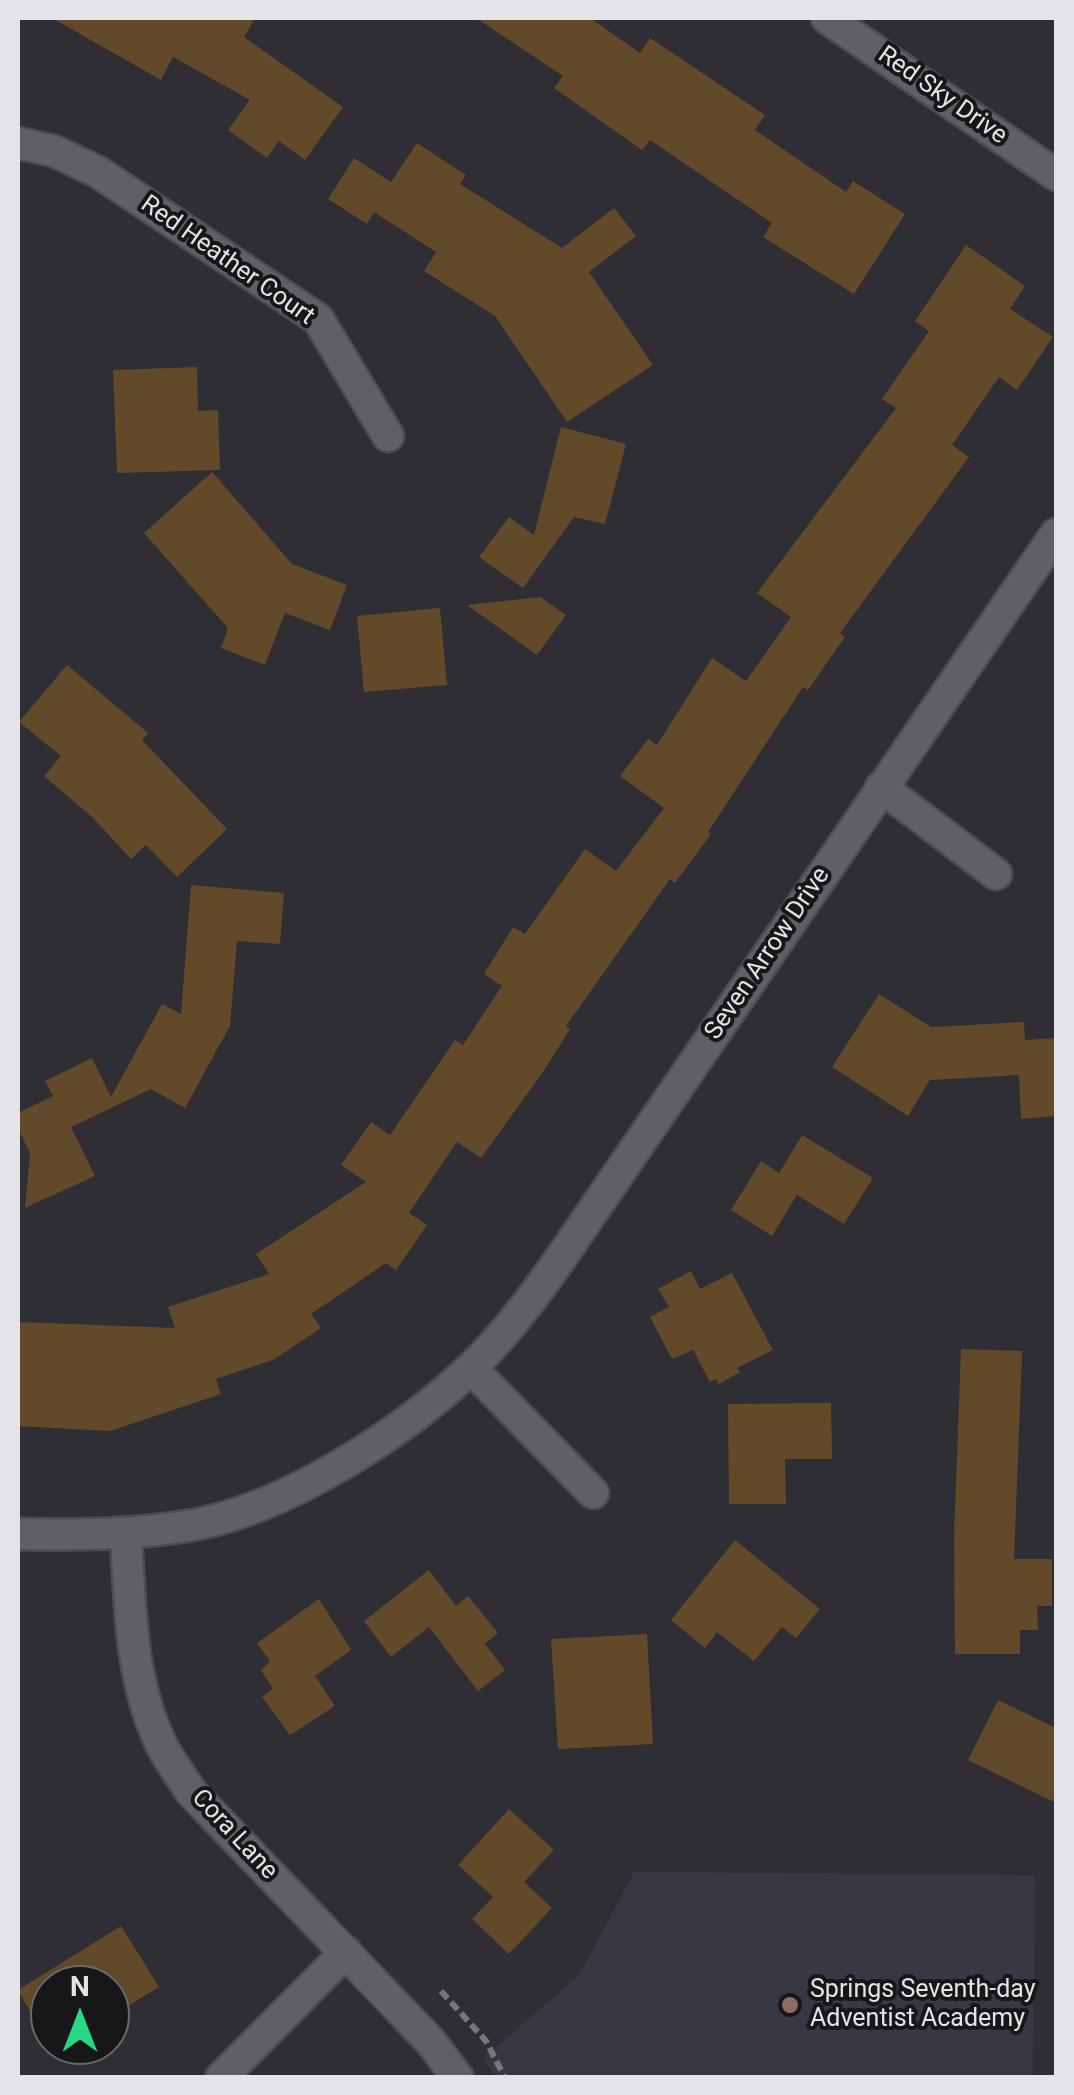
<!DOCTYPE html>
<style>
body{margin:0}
#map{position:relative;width:1074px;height:2095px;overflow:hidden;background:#2f2e35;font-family:Roboto,sans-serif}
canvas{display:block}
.frame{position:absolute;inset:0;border:20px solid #e4e4e8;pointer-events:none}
.north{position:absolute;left:30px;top:1965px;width:100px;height:100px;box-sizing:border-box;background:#17171a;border:2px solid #69696c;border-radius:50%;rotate:0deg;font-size:28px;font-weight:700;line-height:40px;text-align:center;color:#e4e4e8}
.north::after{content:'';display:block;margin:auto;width:35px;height:45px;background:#29d885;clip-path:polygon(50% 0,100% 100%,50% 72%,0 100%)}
</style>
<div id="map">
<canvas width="1074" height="2095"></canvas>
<div class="frame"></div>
<div class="north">N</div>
</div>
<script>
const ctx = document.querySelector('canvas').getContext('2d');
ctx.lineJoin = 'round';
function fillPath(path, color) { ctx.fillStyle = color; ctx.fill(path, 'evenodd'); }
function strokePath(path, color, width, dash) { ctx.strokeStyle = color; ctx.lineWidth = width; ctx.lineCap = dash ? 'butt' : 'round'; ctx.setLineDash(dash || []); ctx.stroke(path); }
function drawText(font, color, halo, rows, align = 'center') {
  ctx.font = font + ' Roboto,sans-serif'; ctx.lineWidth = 8; ctx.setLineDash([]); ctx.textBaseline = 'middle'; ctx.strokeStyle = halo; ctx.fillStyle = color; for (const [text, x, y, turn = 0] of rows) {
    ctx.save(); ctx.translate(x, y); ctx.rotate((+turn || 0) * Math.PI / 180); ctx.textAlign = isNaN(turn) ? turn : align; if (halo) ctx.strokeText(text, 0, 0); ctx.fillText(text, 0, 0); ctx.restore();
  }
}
const built = new Path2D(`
 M634 1872 1035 1875 1033 2077H495L484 2058 580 1974Z`);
const building = new Path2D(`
 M52 18H255L244 37 343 107 305 160 279 141 267 158 228 130 250 100 173 57 161 80Z
 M476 18H590L640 53 650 38 765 115 755 130 846 192 853 181 905 214 854 294 763 237 772 223 650 140 642 150 554 88 563 76Z
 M417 143 466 175 460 184 562 248 614 208 636 236 589 272 653 365 567 422 495 316 424 271 436 252 374 212 367 224 328 199 354 158 391 182Z
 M966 245 1025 286 1010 309 1053 337 1017 390 999 377 952 445 969 457 840 633 845 637 808 690 803 687 708 832 711 834 675 883 670 879 566 1026 570 1029 543 1072 481 1158 457 1142 409 1213 427 1225 396 1270 386 1263 311 1314 321 1328 273 1360 216 1379 221 1394 110 1431 18 1426V1322L175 1328 168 1307 269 1274 256 1254 366 1182 341 1165 371 1122 390 1135 455 1040 463 1045 502 986 484 974 513 927 525 934 585 849 616 871 664 808 620 776 648 739 657 745 712 658 746 681 791 617 757 593 896 408 882 399 929 331 915 321Z
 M197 367 198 411 218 410 220 470 117 473 113 370Z
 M561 427 626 444 605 524 574 517 523 588 479 557 509 517 534 535Z
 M212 472 292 564 347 585 330 630 285 613 265 665 221 648 228 628 144 533Z
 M540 597 566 615 537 655 467 605Z
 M440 608 447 685 364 692 357 616Z
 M67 665 148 733 142 740 227 829 177 877 146 845 131 859 92 817 44 776 61 756 19 722Z
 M191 885 284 893 280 944 237 941 230 1026 185 1108 151 1089 71 1127 95 1176 25 1208 30 1153 18 1128V1113L53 1096 45 1081 92 1058 111 1097 162 1004 181 1014Z
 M879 994 931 1027 1024 1022 1025 1040 1056 1038V1116L1021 1119 1019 1075 930 1080 908 1116 832 1067Z
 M802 1135 873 1178 844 1224 797 1195 772 1236 731 1210 761 1161 779 1173Z
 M691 1271 700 1289 732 1273 773 1350 737 1368 740 1372 719 1384 716 1379 710 1382 693 1350 672 1359 650 1317 669 1307 658 1289Z
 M961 1349 1022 1351 1014 1559H1052V1606H1037L1038 1630H1020V1654H955L954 1538Z
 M831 1403 832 1459H785L786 1504H729L728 1404Z
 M735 1540 820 1609 796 1638 782 1627 754 1661 717 1632 705 1648 671 1620Z
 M429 1570 456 1606 468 1596 498 1633 485 1644 505 1670 478 1691 429 1627 391 1657 364 1621Z
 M319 1599 351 1650 315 1676 335 1706 290 1735 262 1697 273 1689 261 1670 270 1661 257 1643Z
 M647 1634 653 1744 558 1749 551 1639Z
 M998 1700 1056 1728V1803L968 1760Z
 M509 1809 554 1850 524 1882 552 1908 509 1954 472 1919 493 1897 458 1865Z
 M121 1926 159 1987 110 2017V1985H50V2045H64L53 2052 18 1990Z`);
const path = new Path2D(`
 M441 1991 486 2041 505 2078`);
const street = new Path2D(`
 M827 18 1056 175
 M18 143 54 151 98 172 318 319 388 436
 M881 787 996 874
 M471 1368 593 1493
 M18 1534C77 1535 134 1535 193 1525 287 1508 403 1433 471 1368 508 1332 538 1291 567 1249L1056 534
 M126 1535C130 1606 130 1681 162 1746 170 1762 182 1777 191 1792L431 2042 458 2078
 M221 2078 346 1952`);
const markers = [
 [790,2005,10,"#8d6e63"]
];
const streetNames = [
 ["Red Sky Drive",942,96,35],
 ["Red Heather Court",227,261,35],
 ["Seven Arrow Drive",768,954,-56],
 ["Cora Lane",234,1835,47]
];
const poiNames = [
 ["Springs Seventh-day",810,1991],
 ["Adventist Academy",810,2020]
];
fillPath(built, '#383844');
fillPath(building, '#614929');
strokePath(street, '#4c4c52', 35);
strokePath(path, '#76767c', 6, [10, 5]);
strokePath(street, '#5f5f66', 30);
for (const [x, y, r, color] of markers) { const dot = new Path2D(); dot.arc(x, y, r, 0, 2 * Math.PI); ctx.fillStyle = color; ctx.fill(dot); strokePath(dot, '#17171a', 4); }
drawText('25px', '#e4e4e8', '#17171a', streetNames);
drawText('25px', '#e4e4e8', '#17171a', poiNames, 'left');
</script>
